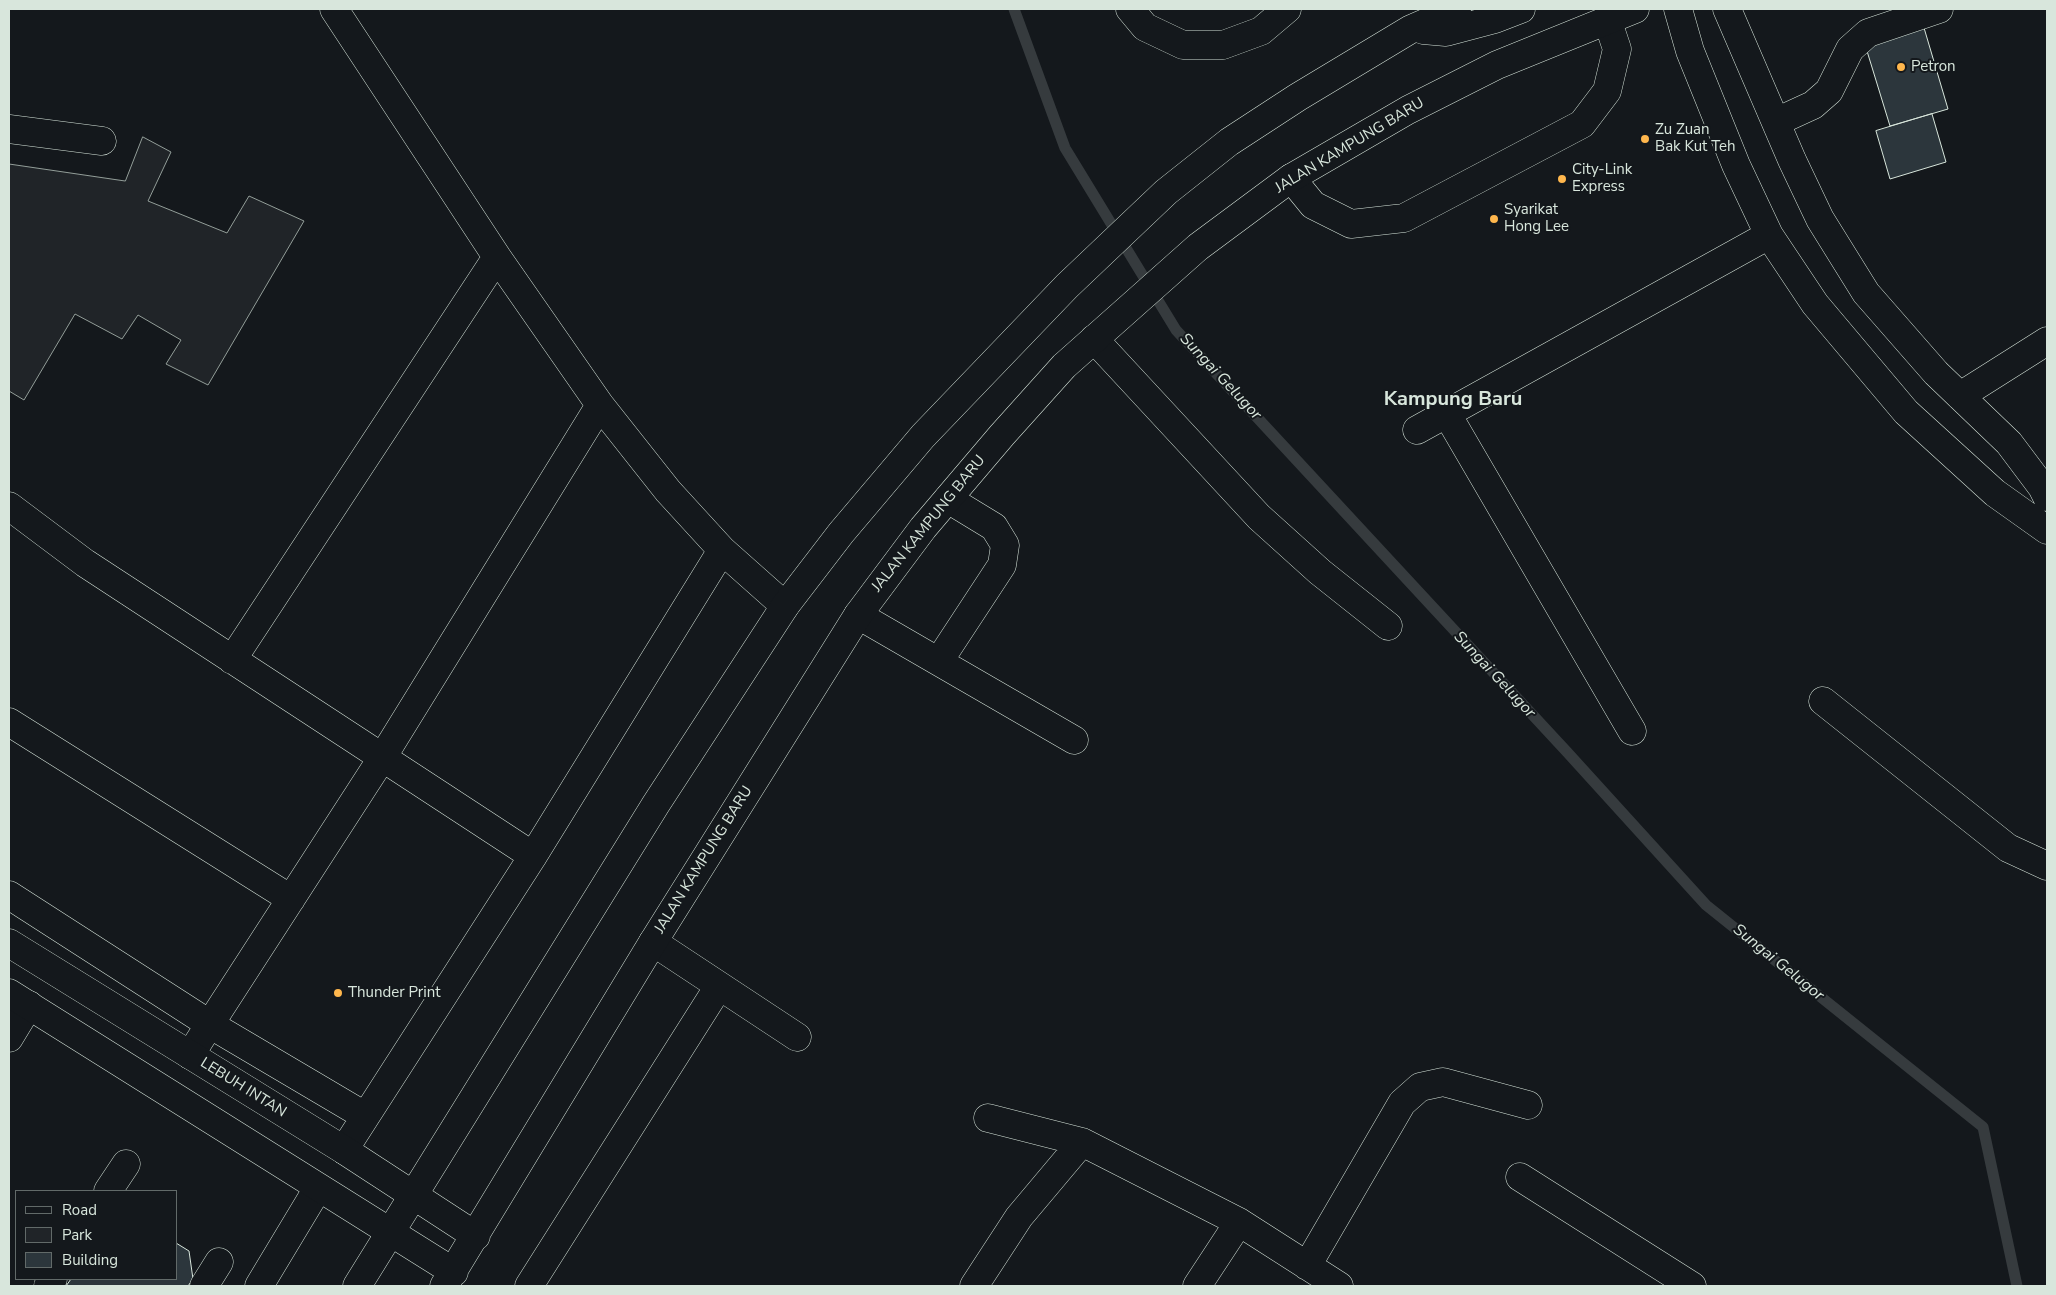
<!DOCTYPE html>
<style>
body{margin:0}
#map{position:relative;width:2056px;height:1295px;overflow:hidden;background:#14181c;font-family:"Nunito Sans",sans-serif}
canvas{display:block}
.frame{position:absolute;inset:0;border:10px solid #d8e6dc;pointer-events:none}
.legend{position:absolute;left:15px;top:1190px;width:162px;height:90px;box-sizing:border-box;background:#14181c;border:1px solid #626a69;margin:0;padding:6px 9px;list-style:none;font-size:15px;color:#d8e6dc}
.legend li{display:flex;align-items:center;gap:10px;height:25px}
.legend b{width:25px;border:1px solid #626a69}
</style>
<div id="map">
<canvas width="2056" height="1295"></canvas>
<div class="frame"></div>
<ul class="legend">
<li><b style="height:6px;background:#14181c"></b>Road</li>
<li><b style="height:14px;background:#202428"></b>Park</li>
<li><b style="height:14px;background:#2c363c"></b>Building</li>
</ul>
</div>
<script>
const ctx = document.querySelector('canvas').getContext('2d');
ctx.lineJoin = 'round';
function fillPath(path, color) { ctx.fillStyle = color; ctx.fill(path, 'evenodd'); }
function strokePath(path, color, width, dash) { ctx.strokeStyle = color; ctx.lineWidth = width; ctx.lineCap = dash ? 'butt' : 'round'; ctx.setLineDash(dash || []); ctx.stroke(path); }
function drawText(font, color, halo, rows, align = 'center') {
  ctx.font = font + ' "Nunito Sans",sans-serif'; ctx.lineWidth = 4; ctx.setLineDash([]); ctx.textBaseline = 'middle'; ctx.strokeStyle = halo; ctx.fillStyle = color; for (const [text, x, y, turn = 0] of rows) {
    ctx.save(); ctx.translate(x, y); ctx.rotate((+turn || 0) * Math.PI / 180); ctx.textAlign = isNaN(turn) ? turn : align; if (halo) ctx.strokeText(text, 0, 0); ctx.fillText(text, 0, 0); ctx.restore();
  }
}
const green = new Path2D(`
 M143 137 171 152 148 201 227 233 249 196 304 221 208 385 166 364 181 340 138 315 122 339 75 314 24 400 9 391V164L125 181Z`);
const stream = new Path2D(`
 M1014 9 1065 148 1176 330 1567 752 1706 905 1983 1127 2017 1286`);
const building = new Path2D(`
 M1922 21 1948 109 1890 126 1863 38Z
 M1932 114 1946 162 1890 179 1876 131Z
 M176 1243 189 1251 193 1279 188 1286H66L71 1279H176Z`);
const minor = new Path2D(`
 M334 9 497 257 600 405 668 491 722 550 785 606
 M1130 9 1145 27 1183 45H1223L1261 31 1287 9
 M1678 9 1690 51 1736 165 1769 235 1815 304 1906 412 1995 493 2047 530
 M1727 9 1792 160 1820 219 1866 293 1936 373 2009 443 2042 487 2047 497
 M1776 122 1813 105 1829 91 1850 49 1868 33 1939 9
 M9 129 102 141
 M1291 178 1313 205 1351 224 1404 218 1582 124 1607 91 1617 49 1607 19
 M1094 339 1259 517 1320 572 1388 626
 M1960 396 2047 341
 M1447 414 1632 731
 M1417 430 1769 235
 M9 506 85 563 533 856
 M858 615 1074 740
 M232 660 497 257
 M939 661 1002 565 1005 545 994 527 948 499
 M1823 701 2008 848 2047 866
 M9 722 291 899
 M9 895 211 1025 365 1116
 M653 942 797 1037
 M9 1038 29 1005
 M190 1055 382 758 600 405
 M988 1118 1082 1142 1239 1222 1339 1286
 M344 1150 533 856 722 550
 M1520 1177 1692 1286
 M108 1191 126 1164
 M1307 1266 1402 1103 1420 1087 1443 1082 1528 1105
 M48 1286 53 1279
 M204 1286 219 1262
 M259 1286 318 1188
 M529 1286 719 986
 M974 1286 1019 1217 1082 1142
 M1197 1286 1239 1222`);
const major = new Path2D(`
 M1423 30 1446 32 1495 19 1521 9
 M9 943 344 1150 476 1236
 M9 993 454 1272
 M357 1286 656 804 785 606 841 533 923 436 1067 286 1166 192 1229 142 1298 97 1411 29 1457 9
 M444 1286 653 942 858 615 923 528 1002 435 1064 366 1198 247 1291 178 1408 110 1497 65 1635 9`);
const markers = [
 [1901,67,5,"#ffb74d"],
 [1645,139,5,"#ffb74d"],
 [1562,179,5,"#ffb74d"],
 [1494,219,5,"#ffb74d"],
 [338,993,5,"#ffb74d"]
];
const poiNames = [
 ["Petron",1911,67],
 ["Zu Zuan",1655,130],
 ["Bak Kut Teh",1655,147],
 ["City-Link",1572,170],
 ["Express",1572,187],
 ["Syarikat",1504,210],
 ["Hong Lee",1504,227],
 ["Thunder Print",348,993]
];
const streetNames = [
 ["JALAN KAMPUNG BARU",1350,146,-31],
 ["JALAN KAMPUNG BARU",929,524,-51],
 ["JALAN KAMPUNG BARU",704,860,-58],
 ["LEBUH INTAN",243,1088,32]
];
const waterNames = [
 ["Sungai Gelugor",1220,377,47],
 ["Sungai Gelugor",1494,675,47],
 ["Sungai Gelugor",1778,963,39]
];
const districtNames = [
 ["Kampung Baru",1453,400]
];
fillPath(green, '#202428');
strokePath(green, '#939e99', 1);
strokePath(stream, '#363b3e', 11);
fillPath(building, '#2c363c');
strokePath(building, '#d8e6dc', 1);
strokePath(minor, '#d8e6dc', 29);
strokePath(major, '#d8e6dc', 29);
strokePath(minor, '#14181c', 28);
strokePath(major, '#14181c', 28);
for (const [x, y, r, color] of markers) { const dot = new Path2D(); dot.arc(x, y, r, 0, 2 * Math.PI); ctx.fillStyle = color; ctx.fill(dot); strokePath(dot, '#14181c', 2); }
drawText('15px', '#d8e6dc', '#14181c', poiNames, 'left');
drawText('15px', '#d8e6dc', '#14181c', streetNames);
drawText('italic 16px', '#d8e6dc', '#14181c', waterNames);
drawText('bold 20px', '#d8e6dc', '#14181c', districtNames);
</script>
